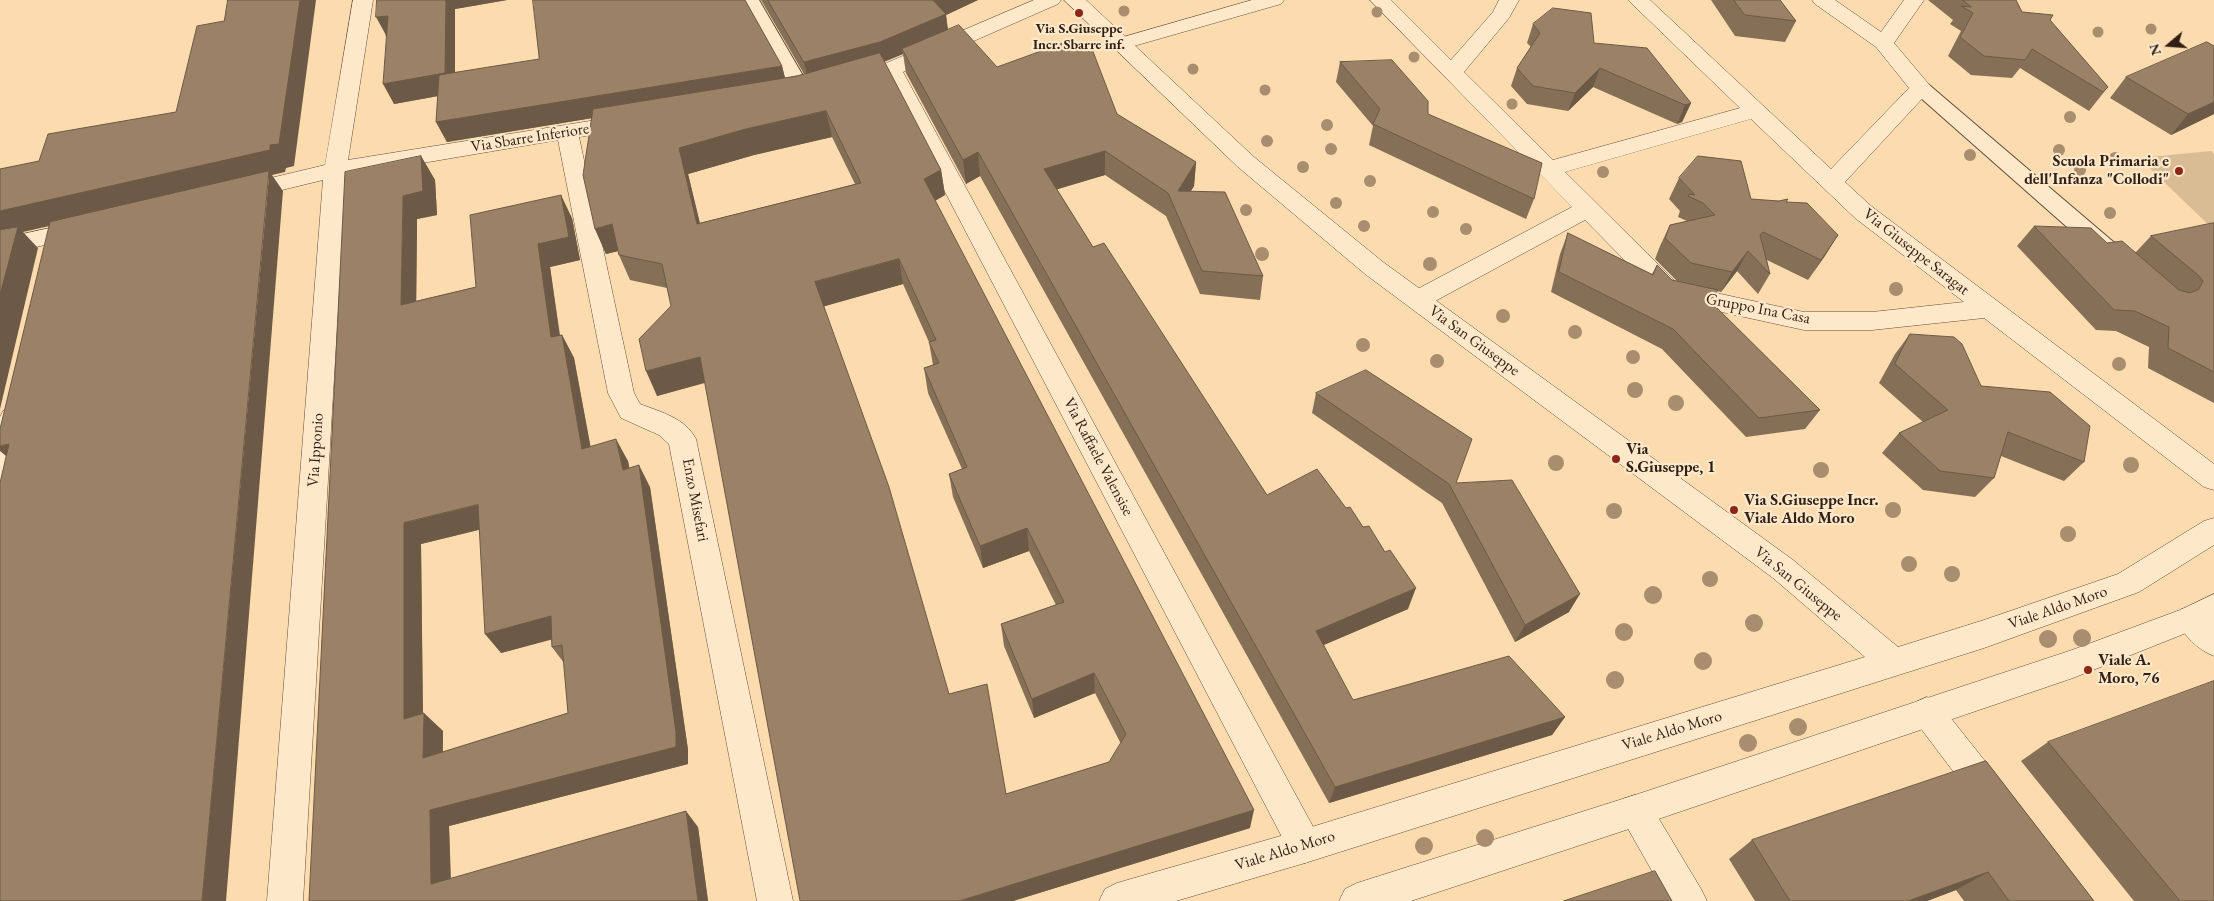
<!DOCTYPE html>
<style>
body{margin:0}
#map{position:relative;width:2214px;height:901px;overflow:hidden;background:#fcdbae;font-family:"EB Garamond",serif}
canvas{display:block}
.north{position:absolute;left:2144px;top:20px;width:50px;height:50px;-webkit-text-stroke:4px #fde8ca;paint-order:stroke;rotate:252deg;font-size:14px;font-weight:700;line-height:20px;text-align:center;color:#311f16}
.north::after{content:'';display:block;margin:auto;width:18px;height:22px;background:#311f16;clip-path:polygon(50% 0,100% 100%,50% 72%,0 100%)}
</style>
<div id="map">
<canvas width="2214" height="901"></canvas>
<div class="north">N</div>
</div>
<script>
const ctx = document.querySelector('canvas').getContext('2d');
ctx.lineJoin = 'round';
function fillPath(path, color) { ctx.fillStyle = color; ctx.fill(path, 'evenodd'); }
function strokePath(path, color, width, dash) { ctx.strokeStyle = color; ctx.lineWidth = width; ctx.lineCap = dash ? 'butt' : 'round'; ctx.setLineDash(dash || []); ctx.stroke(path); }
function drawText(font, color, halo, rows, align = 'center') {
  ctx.font = font + ' "EB Garamond",serif'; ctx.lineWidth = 4.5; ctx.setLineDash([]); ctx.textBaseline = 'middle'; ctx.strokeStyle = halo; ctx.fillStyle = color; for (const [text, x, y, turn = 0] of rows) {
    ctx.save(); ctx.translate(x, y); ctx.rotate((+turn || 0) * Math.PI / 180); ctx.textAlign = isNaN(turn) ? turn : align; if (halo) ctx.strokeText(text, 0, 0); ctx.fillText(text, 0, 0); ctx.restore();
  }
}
const green = new Path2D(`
 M2211 151 2214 154V230L2139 158Z`);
const service = new Path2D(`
 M741 0H759L813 93 810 98 803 99 796 98Z
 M1921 82 1928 84 2117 245 2121 251 2117 257 2109 259 2101 257 1914 92 1911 88 1914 84Z`);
const minor = new Path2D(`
 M353 0H373L348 160 627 115 635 117 638 122 635 127 627 129 579 137 634 393 640 404C661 412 685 418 696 439L793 901H757L669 444 659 435 621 418 608 393 558 140 346 176 303 901H267L323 180 241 200 233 197 229 192 233 187 325 165Z
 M1034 0H1061L1058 4 903 72 1317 834 1322 846 1317 858 1305 863 1293 858 885 77 853 86 846 84 842 79 846 74 884 64Z
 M1252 0H1284L1281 4 1120 50 1113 48 1110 44 1113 40Z
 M1370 0H1391L1451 60 1493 12 1499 0H1519L1509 18 1464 72 1553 160 1740 108 1628 0H1650L1831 169 1909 88 1876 47 1815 4 1812 0H1835L1881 32 1904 0H1924L1894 43 1932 88 1845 182 1871 206 2214 464V490L2204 487 1984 318 1872 330H1804L1671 301 1662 298 1585 220 1426 306 1417 309 1408 306 1405 300 1408 294 1572 207ZM1751 119 1855 218 1964 302 1872 312H1804L1679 285 1565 172Z
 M82 221 90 223 94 229 90 235 0 255V239Z
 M13 407 23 411 26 418 14 475 10 483 0 486V417L3 411Z
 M2191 606 2202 610 2214 622V656C2198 650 2183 635 2176 619L2180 610Z
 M1927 697 1938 702 2004 785 2009 796 2004 807 1992 812 1980 807 1916 722 1911 712 1916 702Z
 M1635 795 1647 799 1701 889 1707 901H1669L1618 811 1623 799Z`);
const tertiary = new Path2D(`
 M1064 0H1086L1254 157 1383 262 1793 560 1898 647 1984 620 2118 574 2204 521 2214 518V545L2139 592 1984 648 1305 863 1176 901H1099L1105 889 1117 883 1305 829 1865 657 1773 578 1365 274 1238 167Z
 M2214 594V622L2073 678 1635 827 1411 901H1339L1345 889 1357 883 1635 795 2072 650 2180 610Z`);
const trees = [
 [1124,11,5.5],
 [1377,12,5.5],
 [2151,29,5.5],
 [2098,32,5.5],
 [1414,57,5.5],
 [1193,69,5.5],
 [1265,90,5.5],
 [1512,104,5.5],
 [2070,117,6],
 [1327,125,6],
 [1267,141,6],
 [1331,149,6],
 [2059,150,6],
 [1970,155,6],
 [2115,158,6],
 [1303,167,6],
 [2080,170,6],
 [1603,172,6],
 [1370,181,6],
 [1336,203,6],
 [1246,210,6],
 [1433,212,6],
 [2110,213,6],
 [1364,226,6],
 [1466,229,6],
 [1262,254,7],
 [1430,264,7],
 [1896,289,7],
 [1503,316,7],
 [1575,332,7],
 [1363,345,7],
 [1633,357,7],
 [1437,361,7],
 [2119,364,7],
 [1635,390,8],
 [1676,403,8],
 [1556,463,8],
 [2131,465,8],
 [1821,470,8],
 [1893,510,8],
 [1614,511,8],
 [2068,534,8],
 [1909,564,8],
 [1952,574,8],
 [1710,579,8],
 [1653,595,9],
 [1754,623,9],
 [1624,632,9],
 [2082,638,9],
 [2048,639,9],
 [1703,661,9],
 [1615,680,9],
 [1798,727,9],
 [1748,743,9],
 [1485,838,9],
 [1424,846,9]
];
const wall = new Path2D(`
 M377 0H507L455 9V72L782 66 785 78 804 74 761 0H978L946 15 948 29 997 67 1068 47 1117 114 1196 162 1194 186 1191 191 1263 276 1260 300 1200 294 1166 216 1105 175 1057 189 1093 247 1267 495 1408 609 1323 645 1353 700 1565 717 1552 735 1329 803 980 176 966 184 906 73 903 54 884 62 941 170 945 195 935 201 1250 828 1013 901 705 383 657 396 671 306 667 288 630 280 619 255 618 251 606 254 595 229 592 118 447 142 436 122 438 96 394 104 386 37ZM832 137 855 184 700 223 688 174 754 155ZM903 284 929 342 933 365 924 368 928 393 962 469 949 474 953 497 983 568 1029 551 1056 605 1001 624 1004 646 1034 718 1095 693 1121 744 1109 762 1006 794 949 694 824 306Z
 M1711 0H1780L1796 21 1785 42 1735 36Z
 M1928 0H2016L2022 12 2050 20 2108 87 2089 111 2020 68 2012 78 1971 75 1948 56 1961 31 1950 24 1953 20Z
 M1533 24 1594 43 1691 103 1682 122 1677 124 1593 87 1568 111 1527 104 1511 86 1517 68 1531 47 1527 43Z
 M1340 62 1428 114 1534 199 1526 219 1369 145 1373 126 1336 82Z
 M2126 77 2214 114 2171 135 2110 98Z
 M421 156 435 180 437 215 417 219 416 301 476 287 572 218 580 260 550 267 560 335H562L574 358 590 446 628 461 629 468 650 487 688 750V764L449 826 451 879 698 827 708 901H309ZM479 530 501 653 551 639 552 647 564 663 568 713 443 752V731L423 713 421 544Z
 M1679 178 1751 199 1787 202 1838 235 1808 280 1767 260 1770 274 1758 294 1737 271 1721 292 1717 291 1711 302 1820 410 1805 429 1746 437 1662 349 1551 292 1560 254 1568 233 1652 274 1657 265 1672 280 1677 281 1655 259 1660 246 1670 225 1687 221 1678 217 1680 211 1669 199Z
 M2214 223V403L2148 368 2149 347 2116 331 2096 330 2017 246 2034 226 2107 243 2136 252 2151 236Z
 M1910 334 1981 386 2084 462 2064 481 2001 456 1994 478 1975 497 1923 490 1882 453 1899 433 1923 422 1879 383 1895 354Z
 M1316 393 1456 483 1569 612 1515 642 1442 503 1312 413Z
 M2048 742 2214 901H2134L2021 761Z
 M1986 761 2094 901H1964L1956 890 1927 901H1755L1729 859 1752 840Z`);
const shadedWall = new Path2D(`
 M300 0H316L294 166 286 168 285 172 272 175 283 191 226 901H202L269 176 23 232 38 248 0 409V211L270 145Z
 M446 0H507L455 9V93L394 104 383 84Z
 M933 0H978L946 15 948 34 902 49 903 54 883 62 809 82 804 62Z
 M388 16 387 37 376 17Z
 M782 66 787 86 447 142 436 122Z
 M1600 68 1593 87 1568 111 1575 93Z
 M2214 102V114L2171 135 2188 114Z
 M1691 103 1682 122 1677 124 1685 105Z
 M826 111 832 137 754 155 688 174 706 250 697 224 679 148 746 129Z
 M1105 151V175L1045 193 1044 169Z
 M978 152 980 176 966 184 963 160Z
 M421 156 435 180 437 215 417 219 416 328 401 305 403 196Z
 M1196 162 1194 186 1176 214 1178 191Z
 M941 170 945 195 927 205 924 179Z
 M561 195 572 218 580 260 550 267 563 360 551 337 538 244Z
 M612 224 623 250 606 254 595 229Z
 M1838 235 1825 256 1808 280 1821 260Z
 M1748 251 1737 271 1721 292 1732 272Z
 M899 259 903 284 822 307 815 282Z
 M562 335 574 358 595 470 582 449Z
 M700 357 710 381 657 396 646 371Z
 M616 439 628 461 634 491 623 470Z
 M9 444 18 466 0 451V446Z
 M639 465 650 487 688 750V764L449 826 451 899 431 884 430 810 676 747Z
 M478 505 493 526 421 544 423 737 404 719V523Z
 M1027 528 1029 551 983 568 980 546Z
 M1416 588 1408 609 1310 651 1316 631Z
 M1580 594 1569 612 1515 642 1525 625Z
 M551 616 565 636 501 653 485 634Z
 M1094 673 1095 693 1034 718 1032 699Z
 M424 713 443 731 442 775 423 758Z
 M1565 717 1552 735 1329 803 1335 787Z
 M1254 810 1250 828 1013 901H959Z
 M686 811 698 827 708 901H698Z
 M1988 872 1956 890 1927 901H1908Z`);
const building = new Path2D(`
 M228 0H300L279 144 270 145V150L0 211V169L39 161 48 134 176 112 197 26 224 21Z
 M377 0H446L445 73 383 84 388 16 376 17Z
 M533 0H745L782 66 436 122 439 75 539 59Z
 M768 0H933L946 14 880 42 804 62Z
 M1734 0H1780L1796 21 1745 15Z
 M1963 0H2016L2022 12 2053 15 2050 20 2108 87 2103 92 2032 49 2025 60 1984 56 1960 37 1973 13 1961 6 1971 7Z
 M1553 8 1591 13 1594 43 1647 48 1691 103 1685 105 1600 68 1575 93 1533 86 1517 68 1540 33 1533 24Z
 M959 25 997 67 1066 42 1068 47 1092 49 1117 114 1196 162 1178 191 1225 192 1263 276 1202 271 1168 193 1105 151 1044 169 1093 247 1104 243 1267 495 1317 469 1346 508 1350 507 1363 527 1369 526 1385 552 1390 550 1416 588 1316 631 1353 700 1509 656 1565 717 1335 787 978 152 963 160 902 49Z
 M2207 42 2214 46V102L2188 114 2126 77Z
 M880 53 941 170 924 179 1254 810 959 901H800L700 357 646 371 639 339 671 306 662 264 619 255 612 224 595 229 583 175 593 109 797 76ZM826 111 861 183 697 224 679 148 746 129ZM899 259 936 340 929 342 939 363 924 368 967 467 949 474 980 546 1027 528 1064 602 1001 624 1032 699 1094 673 1126 734 1109 762 1006 794 987 684 949 694 889 487 815 282Z
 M1392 60 1428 101V114L1542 163 1534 199 1373 124 1380 109 1340 62Z
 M421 156 423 191 403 196 401 305 476 287 470 215 561 195 569 237 538 244 551 337 562 335 582 449 616 439 623 470 639 465 676 732V747L430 810 431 884 686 811 698 901H309L345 172ZM478 505 485 634 551 616 552 647 562 645 568 713 423 758 424 713 404 719V523Z
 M1698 156 1741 161 1751 199 1779 201 1788 199 1786 202 1807 203 1838 235 1821 260 1763 232 1760 235 1770 274 1748 251 1732 272 1691 263 1665 238 1670 225 1715 215 1703 203 1688 196 1689 194 1695 195 1679 178Z
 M269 171 202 901H0V483L9 444 0 446V429L50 222Z
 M2214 223V372L2168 348 2169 327 2135 311 2114 310 2034 226 2091 228 2107 243 2122 241 2179 290 2190 293 2199 289 2203 281 2198 275 2151 236Z
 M18 227 0 295V230Z
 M1568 233 1653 275 1657 265 1672 280 1718 290 1710 301 1820 410 1759 418 1673 329 1559 272Z
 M1910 334 1954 337 1962 344 1981 386 2050 392 2090 426 2084 462 2008 432 1994 478 1940 471 1899 433 1948 410 1895 364Z
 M1366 370 1472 439 1456 483 1512 480 1580 594 1525 625 1449 484 1316 393Z
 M2214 681V901H2180L2048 742Z
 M1986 761 2094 901H2009L1988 872 1908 901H1790L1752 840Z
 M1655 871 1672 901H1564Z`);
const markers = [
 [1079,13,5,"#8f2418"],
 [2179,171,5,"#8f2418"],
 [1616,459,5,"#8f2418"],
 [1734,510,5,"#8f2418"],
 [2088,670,5,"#8f2418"]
];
const farPoinames = [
 ["Via S.Giuseppe",1079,29],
 ["Incr. Sbarre inf.",1079,45]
];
const streetNames = [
 ["Via Sbarre Inferiore",530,138,-9],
 ["Via Giuseppe Saragat",1916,252,38],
 ["Gruppo Ina Casa",1758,309,11],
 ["Via San Giuseppe",1474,341,36],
 ["Via Ipponio",316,450,-86],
 ["Via Raffaele Valensise",1098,457,62],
 ["Enzo Misefari",695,500,79],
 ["Via San Giuseppe",1798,584,39],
 ["Viale Aldo Moro",2058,608,-19],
 ["Viale Aldo Moro",1672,731,-17],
 ["Viale Aldo Moro",1285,851,-17]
];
const poiNames = [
 ["Scuola Primaria e",2169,162,"right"],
 ["dell'Infanza \"Collodi\"",2169,180,"right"],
 ["Via",1626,450],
 ["S.Giuseppe, 1",1626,468],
 ["Via S.Giuseppe Incr.",1744,501],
 ["Viale Aldo Moro",1744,519],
 ["Viale A.",2098,661],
 ["Moro, 76",2098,679]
];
fillPath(green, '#d9bb94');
strokePath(service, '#644e3c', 2);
strokePath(minor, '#644e3c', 1);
strokePath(tertiary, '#644e3c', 1);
fillPath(service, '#fde8ca');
fillPath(minor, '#fde8ca');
fillPath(tertiary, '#fde8ca');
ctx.fillStyle = '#a88d6f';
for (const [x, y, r] of trees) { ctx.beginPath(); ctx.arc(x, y, r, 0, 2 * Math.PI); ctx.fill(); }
fillPath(wall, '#856f57');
fillPath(shadedWall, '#6c5a47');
fillPath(building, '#9b8165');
strokePath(building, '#6c5a47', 1);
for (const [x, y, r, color] of markers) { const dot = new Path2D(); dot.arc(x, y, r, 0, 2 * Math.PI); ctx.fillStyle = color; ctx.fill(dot); strokePath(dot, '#fde8ca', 2); }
drawText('bold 14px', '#311f16', '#fde8ca', farPoinames);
drawText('16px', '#311f16', '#fde8ca', streetNames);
drawText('bold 16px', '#311f16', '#fde8ca', poiNames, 'left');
</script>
